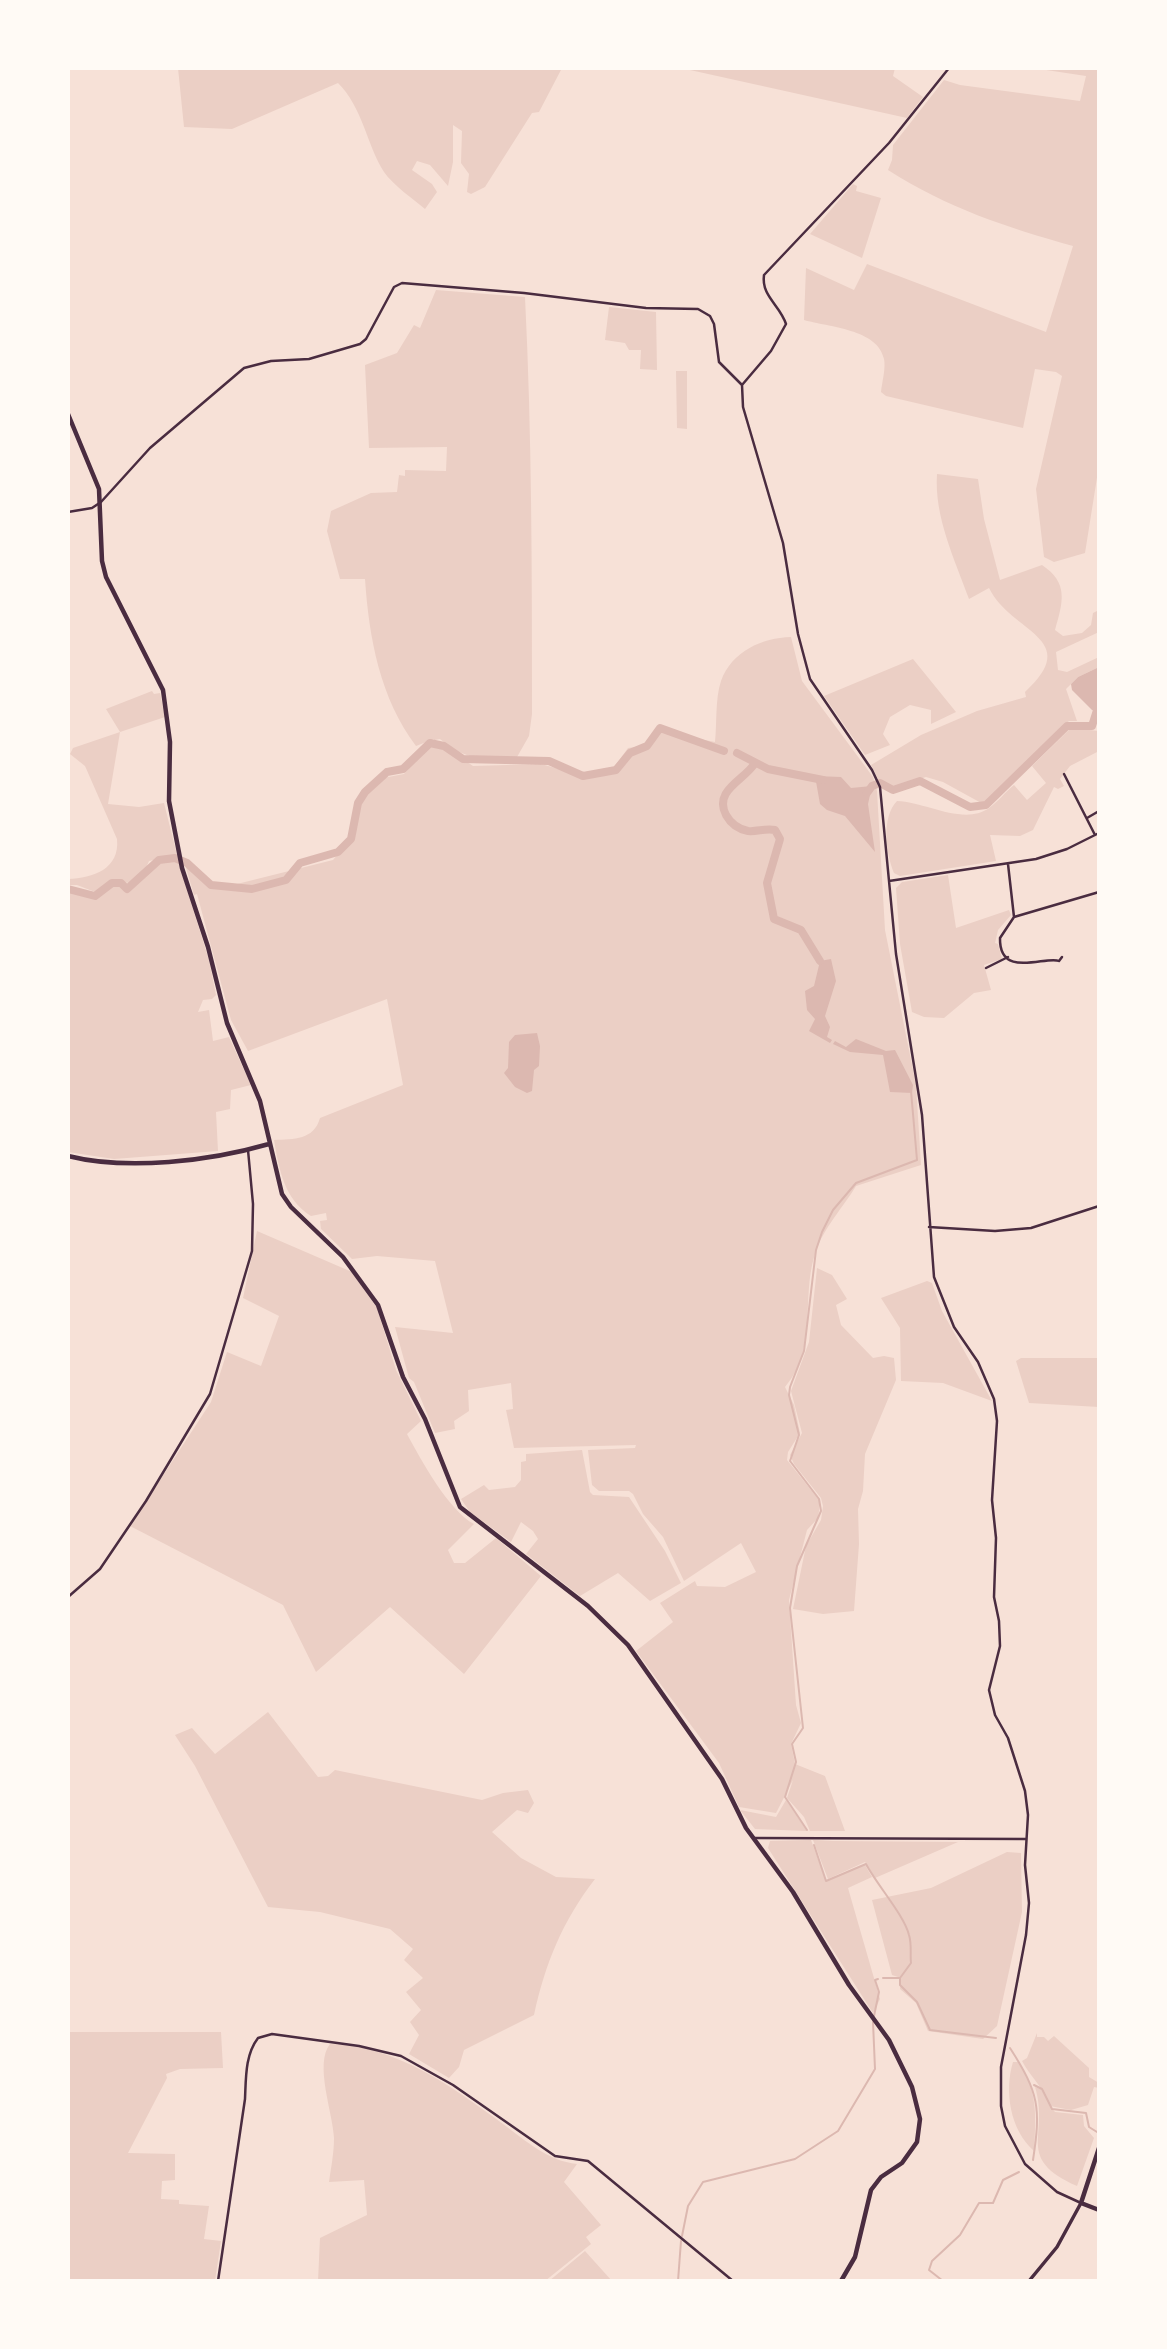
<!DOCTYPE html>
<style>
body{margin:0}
#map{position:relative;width:1167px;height:2349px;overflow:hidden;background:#f7e1d7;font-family:Helvetica,sans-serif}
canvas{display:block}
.frame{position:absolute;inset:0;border:70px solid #fffaf5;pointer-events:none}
</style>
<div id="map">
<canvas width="1167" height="2349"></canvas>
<div class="frame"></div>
</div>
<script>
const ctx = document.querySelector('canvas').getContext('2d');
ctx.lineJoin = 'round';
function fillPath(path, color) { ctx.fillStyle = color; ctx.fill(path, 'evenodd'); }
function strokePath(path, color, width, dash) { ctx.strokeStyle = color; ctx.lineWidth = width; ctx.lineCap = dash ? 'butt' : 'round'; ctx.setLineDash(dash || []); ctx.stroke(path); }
const green = new Path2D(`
 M178 68H562L539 112 532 113 485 187 471 194 467 192 469 174 461 163 462 131 453 125V162L448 186 430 165 417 161 412 170 432 184 437 192 425 209C413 199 393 185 384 172 366 143 363 108 338 83L232 129 184 127Z
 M681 68H895L893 76 923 97 907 118Z
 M1033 68H1099V465L1085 553 1054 562 1044 557 1036 489 1062 376 1056 372 1035 369 1023 428 886 396 881 392C882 382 886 368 884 359 878 329 828 327 804 320L806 268 854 290 867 264 1046 332 1073 246C1005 227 948 208 888 170L892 160 893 145 944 80 960 85 1080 101 1086 76Z
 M853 184 857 186 856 191 881 198 862 258 810 234Z
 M436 290 525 297C532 436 532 575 532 714L529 736 517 757H472L454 750 440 739 435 740 473 766 541 764 588 777 612 770 628 748 649 745 659 731 715 742C717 724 715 699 721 681 732 651 762 638 791 637L802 681 873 777 877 791 885 930 916 1085 921 1165 856 1186C844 1206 823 1229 816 1251 800 1296 819 1348 785 1387L794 1405 800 1433 788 1452 787 1460 819 1500V1511L818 1518 807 1530 789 1600 796 1705 801 1723 791 1744 795 1764 825 1776 845 1831H810L804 1817 787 1798 793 1780 776 1813 739 1807 719 1763 636 1651 673 1622 660 1603 695 1581 697 1586 725 1587 756 1572 741 1543 684 1581 663 1537 643 1514 633 1494 629 1491H599L592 1485 588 1450 635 1448 636 1445 514 1448 506 1410 513 1409 511 1383 468 1390 469 1411 454 1421 455 1429 435 1433 414 1382 409 1378 395 1327 453 1333 435 1261 377 1256 352 1259 321 1229 320 1221 327 1220 326 1213 311 1216C284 1199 279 1169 274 1140 294 1139 314 1140 320 1118L403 1085 387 999 248 1051 231 1020 197 894 194 895 184 861 197 877 221 888 333 860 351 839 362 796 383 778 404 774 434 739 416 746C380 698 369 638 365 579H340L327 531 331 511 371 493 397 492 399 475 405 476V470L446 471 447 447 369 448 365 365 397 353 414 325 420 328Z
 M609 307 656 312 657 370 640 369 641 350H629L625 343 605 340Z
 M676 371H687V429L677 428Z
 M937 474 978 479 984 519 1000 580 1042 565C1069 583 1063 602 1055 630L1063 636 1082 633 1091 625 1093 613 1099 610V632L1056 652 1058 670 1067 672 1099 657V667L1078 677 1066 689 1077 721H1069L983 804 943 782 926 777 892 788 880 783 871 765 921 735 977 711 1026 697 1025 692C1084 638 1011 633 989 588L969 599C955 560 934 517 937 474Z
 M913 659 956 712 931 724V710L910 705 890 717 883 734 890 745 865 755 824 696Z
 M152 691 154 694 160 693 165 717 120 732 108 804 139 807 164 803 177 855 149 861 144 872 133 883 109 882 95 892 77 885H68V879C93 878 120 869 117 839L85 766 70 754 73 748 120 732 106 709Z
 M1071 728 1099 731V751L1070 766 1060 779 1064 786 1058 789 1054 787 1033 830 1020 836 990 835 996 861 900 876 894 873C886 854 881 817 897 801 926 802 964 826 989 808 998 802 1005 792 1014 785L1027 800 1046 783 1032 766Z
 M174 859 178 861 209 960 216 995 212 999 203 1000 198 1012 209 1010 213 1041 229 1037 251 1085 231 1090 230 1109 216 1112 218 1151 114 1159 68 1152V890C91 896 92 897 111 885L127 888 148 871 151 865Z
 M948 875 956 928 1009 910 1011 915 998 930 995 943 998 944 1002 959 984 965 991 990 974 993 944 1018 924 1017 912 1012 900 944 896 888 902 882Z
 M257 1231 352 1272 377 1308 396 1370 421 1421 407 1434C421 1460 449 1511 474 1524L448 1550 454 1563H465L496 1538 541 1576 464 1674 390 1607 316 1672 283 1605 130 1526 211 1402 227 1352 261 1366 279 1316 243 1298Z
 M817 1268 832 1275 847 1299 836 1305 841 1325 873 1358 884 1356 894 1358 896 1380 865 1454 863 1491 858 1509 859 1544 854 1611 823 1614 793 1609 806 1546 821 1520 823 1506 821 1498 794 1464 790 1455 802 1433 791 1391 809 1342Z
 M927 1281 932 1283 942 1311 992 1401 943 1383 901 1381 900 1328 881 1298Z
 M1021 1358H1099V1407L1029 1403 1016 1361Z
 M582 1450 590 1492 593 1495 629 1497 665 1551 681 1583 650 1601 618 1573 580 1596 526 1554 538 1539 533 1531 521 1522 511 1542 470 1512 461 1499 484 1485 489 1490 515 1487 521 1480V1462L526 1461V1454Z
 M268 1712 318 1777 328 1776 335 1770 482 1800 503 1793 528 1790 534 1803 528 1813 517 1810 492 1832 521 1858 556 1877 595 1879C563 1920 545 1964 534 2015L464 2050 459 2067 449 2078 409 2054 419 2035 410 2022 421 2010 406 1992 423 1978 404 1960 413 1949 390 1929 320 1912 268 1907 195 1766 175 1735 192 1728 215 1754Z
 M786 1800 807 1831 755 1829 740 1810 776 1817Z
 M811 1840 826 1881 865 1865 872 1877 848 1888 880 1999 873 2013 768 1848 770 1841Z
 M813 1840 833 1841 958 1842 875 1878 865 1862 828 1879Z
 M1007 1852 1021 1853 1022 1912 997 2026 983 2039 928 2031 916 2003 900 1989 901 1978 892 1975 872 1900 931 1888Z
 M68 2032H221L223 2068 180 2069 166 2074 167 2078 128 2153 175 2154V2180L162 2181 161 2199 179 2200V2204L209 2206 204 2239 221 2241 215 2281H68Z
 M1037 2033V2037H1044L1048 2041 1054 2036 1089 2068V2077L1099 2083V2088L1094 2087 1088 2105 1071 2110 1050 2106 1055 2112 1083 2115 1084 2126 1094 2138 1077 2186C1014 2158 1050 2136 1035 2087L1041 2089 1049 2103C1043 2087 1030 2076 1022 2061L1027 2058Z
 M330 2044C397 2046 451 2086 503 2124 526 2141 548 2161 577 2164L564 2182 601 2225 586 2237 591 2244 545 2281H318L320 2238 367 2215 364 2180 329 2182C331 2168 334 2153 334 2138 333 2113 314 2064 330 2044Z
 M1013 2062H1019C1038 2092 1036 2117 1034 2151 1010 2130 1004 2091 1013 2062Z
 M585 2251 612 2281H549Z`);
const water = new Path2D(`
 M1099 667V712L1092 710 1072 690 1071 684 1078 677Z
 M815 776 841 777 851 788 872 786 868 804 875 852 845 816 827 810 820 804Z
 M831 959 836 981 825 1016 830 1027 827 1037 832 1040 830 1043 809 1031 815 1019 807 1010 805 991 814 986 820 961Z
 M537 1033 540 1046 539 1066 534 1070 532 1091 527 1093 515 1087 504 1073 508 1068 509 1042 515 1035Z
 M856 1039 886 1051 895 1050 913 1085 912 1093 890 1092 883 1055 850 1052 833 1044 835 1041 846 1047Z`);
const stream = new Path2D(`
 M807 1830 785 1797 796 1762 792 1744 803 1728 790 1608 797 1566 821 1511 819 1499 790 1461 799 1435 789 1395 790 1387 804 1351 816 1250 822 1232 833 1210 856 1183 917 1160 911 1091
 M814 1845 826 1881 866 1864C877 1885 904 1915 909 1935 912 1944 910 1954 911 1963L900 1978V1985L917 2002 930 2030 996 2038
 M883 1978H900
 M874 2016 879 1992 875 1980 878 1979
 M1010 2048C1039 2093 1041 2108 1033 2160
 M1034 2085 1042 2089 1052 2109 1086 2113 1089 2127 1097 2132
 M682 2236 688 2206 703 2182 795 2159 838 2131 875 2069 873 2022
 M678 2281 681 2241
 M943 2281 929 2270 932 2261 960 2235 979 2203H993L1003 2180 1019 2172`);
const river = new Path2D(`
 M737 753 768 769 823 780
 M755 763C745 780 713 790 726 815 731 824 738 829 748 831 757 832 765 828 775 830L780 839 767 883 774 919 801 930 820 961
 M867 793 872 786 880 783 893 790 920 781 970 807 986 805 1067 726H1092L1099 704
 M68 889 95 896 112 883H121L127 889 159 860 175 858 187 863 211 885 252 889 286 880 300 863 338 852 351 839 358 803 365 792 387 772 403 769 430 743 444 746 463 759 549 761 583 776 616 770 630 753 647 746 660 728 724 751`);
const minor = new Path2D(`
 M949 68 889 143 764 275C761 296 780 305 786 324L771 351 742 385 743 407 783 543 798 634 810 679 872 770 880 787 896 954 922 1115 934 1277 954 1327 978 1362 994 1399 997 1421 992 1500 996 1538 994 1597 999 1621 1000 1646 989 1690 995 1715 1008 1738 1025 1791 1028 1815 1025 1865 1029 1903 1026 1935 1001 2067V2106L1005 2126 1025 2164 1057 2192 1081 2203
 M68 512 92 508 101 502 150 448 244 368 271 361 309 359 360 344 366 339 394 287 402 283 524 293 646 308 698 309 710 316 714 324 719 362 742 385
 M1064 774 1095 835
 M1087 818 1099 811
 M1008 864 1014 917 1099 892
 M889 881 1036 859 1067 849 1099 833
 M1014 917 1000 938C999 980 1047 955 1059 961L1062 957
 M986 968 1008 957
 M929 1227 995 1231 1031 1228 1099 1206
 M68 1597 100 1569 146 1501 210 1394 252 1251 253 1204 248 1150
 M753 1838 1026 1839
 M218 2281 245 2099C246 2078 245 2055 258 2038L272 2034 359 2046 401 2056 453 2085 555 2156 588 2161 733 2281`);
const tertiary = new Path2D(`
 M1029 2281 1057 2247 1081 2203`);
const secondary = new Path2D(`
 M68 414 99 489 102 561 106 577 163 690 170 742 169 801 182 868 208 947 227 1023 260 1101 282 1194 291 1207 343 1257 378 1305 403 1377 425 1419 460 1507 588 1606 628 1645 722 1779 746 1828 793 1892 849 1985 889 2040 912 2087 920 2119 917 2142 902 2163 881 2177 871 2190 855 2257 841 2281
 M68 1156C128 1171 210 1161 269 1144
 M1099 2148 1081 2203 1099 2210`);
fillPath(green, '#ebcfc5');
fillPath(water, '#dcb8b0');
strokePath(stream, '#dcb8b0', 2);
strokePath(river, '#dcb8b0', 8);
strokePath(minor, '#4a2c40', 2.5);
strokePath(tertiary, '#4a2c40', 3.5);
strokePath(secondary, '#4a2c40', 4.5);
</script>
